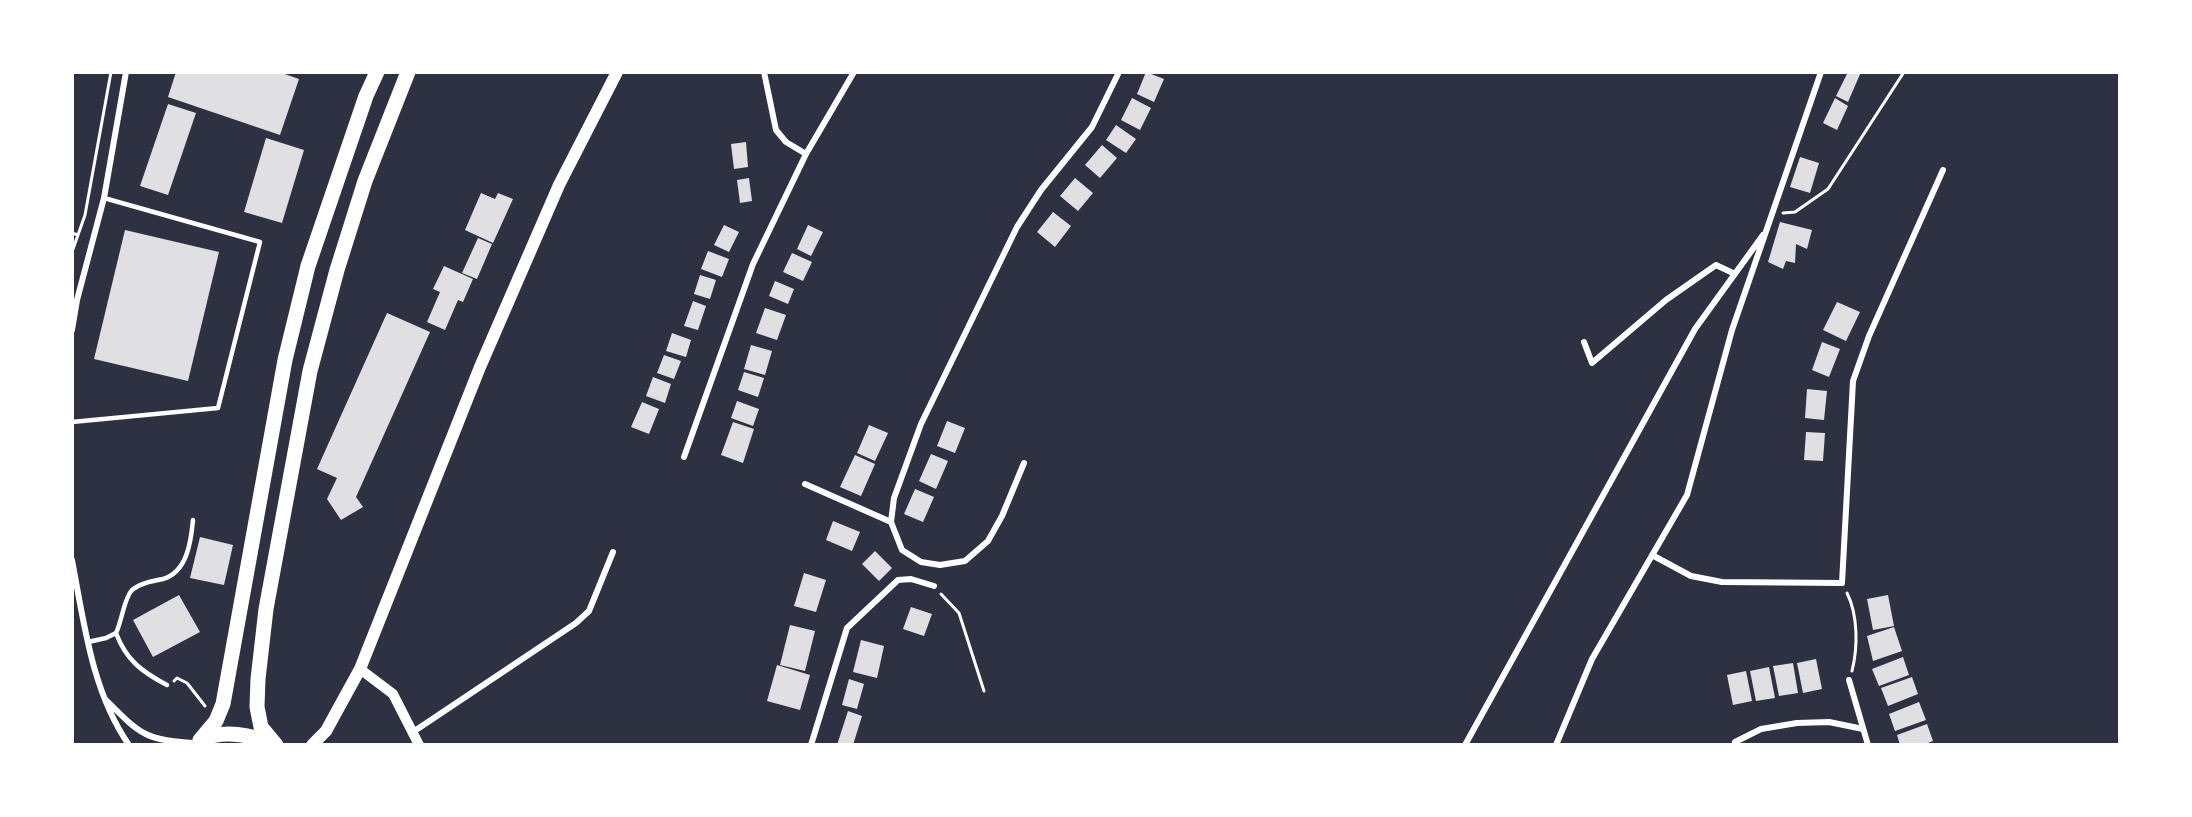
<!DOCTYPE html>
<style>
body{margin:0}
#map{position:relative;width:2192px;height:817px;overflow:hidden;background:#2d3142;font-family:"Space Grotesk",sans-serif}
canvas{display:block}
.frame{position:absolute;inset:0;border:74px solid #fff;pointer-events:none}
</style>
<div id="map">
<canvas width="2192" height="817"></canvas>
<div class="frame"></div>
</div>
<script>
const ctx = document.querySelector('canvas').getContext('2d');
ctx.lineJoin = 'round';
function fillPath(path, color) { ctx.fillStyle = color; ctx.fill(path, 'evenodd'); }
function strokePath(path, color, width, dash) { ctx.strokeStyle = color; ctx.lineWidth = width; ctx.lineCap = dash ? 'butt' : 'round'; ctx.setLineDash(dash || []); ctx.stroke(path); }
const building = new Path2D(`
 M176 72H279L299 79 280 135 168 97Z
 M1146 72 1164 79 1154 102 1137 94Z
 M1848 72H1861L1848 102 1836 96Z
 M1132 98 1151 108 1140 130 1121 120Z
 M1835 98 1848 106 1837 130 1823 123Z
 M168 104 196 113 168 195 140 186Z
 M1116 125 1136 139 1126 153 1106 140Z
 M266 138 304 150 282 223 244 212Z
 M746 142 748 167 734 169 731 144Z
 M1102 145 1117 158 1100 178 1085 165Z
 M1800 157 1819 163 1810 193 1790 187Z
 M749 178 752 201 740 203 737 180Z
 M1075 178 1093 193 1078 211 1060 196Z
 M481 193 495 199 498 193 513 199 493 243 465 230Z
 M1053 212 1071 226 1055 247 1037 232Z
 M1780 222 1812 230 1807 249 1796 244 1795 263 1786 261 1783 269 1768 262Z
 M724 225 739 232 729 252 714 245Z
 M808 225 823 232 811 256 797 249Z
 M125 230 219 252 188 381 94 359Z
 M478 238 492 244 477 279 462 273Z
 M708 251 729 259 722 277 701 269Z
 M792 253 812 262 803 281 783 272Z
 M444 266 473 279 463 302 458 300 445 330 427 322 440 292 433 289Z
 M700 275 716 280 710 299 694 294Z
 M775 281 794 289 788 304 769 296Z
 M693 301 706 306 698 330 684 326Z
 M1837 302 1860 312 1846 341 1823 330Z
 M765 308 786 315 777 340 756 333Z
 M387 313 430 332 356 497 363 507 341 520 327 499 337 478 317 469Z
 M672 333 691 340 686 357 666 351Z
 M1822 342 1840 349 1829 377 1812 370Z
 M751 345 772 351 765 375 744 369Z
 M664 355 681 361 674 379 657 373Z
 M744 372 764 378 758 397 738 390Z
 M653 377 671 384 665 403 646 396Z
 M1807 389 1827 391 1824 420 1805 418Z
 M737 401 759 409 753 426 731 418Z
 M642 402 659 409 649 434 631 427Z
 M947 421 965 428 955 453 937 446Z
 M733 422 754 429 743 463 721 455Z
 M869 425 888 433 875 461 857 453Z
 M1806 432 1825 433 1823 461 1804 460Z
 M931 454 948 461 936 489 919 481Z
 M855 455 875 464 861 496 840 487Z
 M915 489 934 497 923 522 904 514Z
 M833 521 860 532 852 551 826 540Z
 M200 537 233 545 224 585 190 578Z
 M875 551 892 568 879 581 862 564Z
 M804 573 826 580 816 612 794 606Z
 M179 595 200 632 153 657 133 620Z
 M1888 595 1894 626 1873 630 1867 599Z
 M911 607 932 614 924 636 903 629Z
 M790 625 815 631 805 671 780 665Z
 M1894 627 1902 651 1873 661 1867 636Z
 M861 640 884 646 877 678 853 672Z
 M1903 657 1909 675 1879 686 1872 669Z
 M1816 659 1822 689 1803 693 1797 663Z
 M1793 663 1798 693 1779 696 1773 666Z
 M777 665 810 675 800 710 767 701Z
 M1769 667 1775 698 1756 701 1750 671Z
 M1746 671 1752 701 1733 705 1727 675Z
 M1912 677 1918 694 1888 706 1881 688Z
 M849 679 864 684 857 709 842 705Z
 M1919 702 1926 720 1895 731 1889 714Z
 M848 711 862 716 853 745H837Z
 M1927 724 1933 741 1923 745H1900L1897 735Z`);
const path = new Path2D(`
 M1783 213 1795 212 1828 189 1904 72
 M72 233 78 235
 M72 252 85 215 111 72
 M1847 593C1858 615 1858 647 1852 671
 M941 594 959 613 984 691
 M174 681 177 678 187 683 205 706`);
const service = new Path2D(`
 M72 422 218 408 260 242 104 198
 M116 633C126 660 142 672 167 685
 M88 642 106 638 116 633C122 621 124 598 132 590 141 583 152 581 163 579 187 572 191 542 193 520`);
const minor = new Path2D(`
 M764 72 776 130 786 142 806 154
 M72 330 77 300 104 198 126 72
 M1584 342 1592 363 1666 300 1716 265 1735 274
 M684 457 753 264 806 154 854 72
 M1024 463 1002 516 988 541 965 561 940 565 921 562 902 550 891 522 894 498 921 424 1017 227 1041 190 1092 127 1119 72
 M805 484 891 522
 M1652 555 1691 576 1722 582 1842 583 1853 381 1869 336 1943 170
 M72 560C84 623 92 692 129 745
 M1849 680 1868 745
 M105 699C139 733 145 741 194 743
 M413 732 576 623 589 611 613 552
 M811 745 847 628 898 580 911 579 934 586
 M1465 745 1695 329 1763 235
 M1556 745 1592 659 1687 495 1732 330 1821 72
 M1734 745 1735 742 1761 729 1797 723 1829 722 1863 729`);
const tertiary = new Path2D(`
 M360 669 393 694 419 745`);
const secondary = new Path2D(`
 M312 745 326 731 360 669 480 367 559 185 617 72`);
const primary = new Path2D(`
 M200 740 216 721 223 704 285 360 308 266 366 96 377 72
 M200 740C225 729 250 735 275 744
 M276 745 261 727 257 707 258 679 266 609 310 371 337 270 365 181 408 72`);
fillPath(building, '#e0e0e3');
strokePath(path, '#fff', 3);
strokePath(service, '#fff', 4.5);
strokePath(minor, '#fff', 6);
strokePath(tertiary, '#fff', 10);
strokePath(secondary, '#fff', 12);
strokePath(primary, '#fff', 15);
</script>
